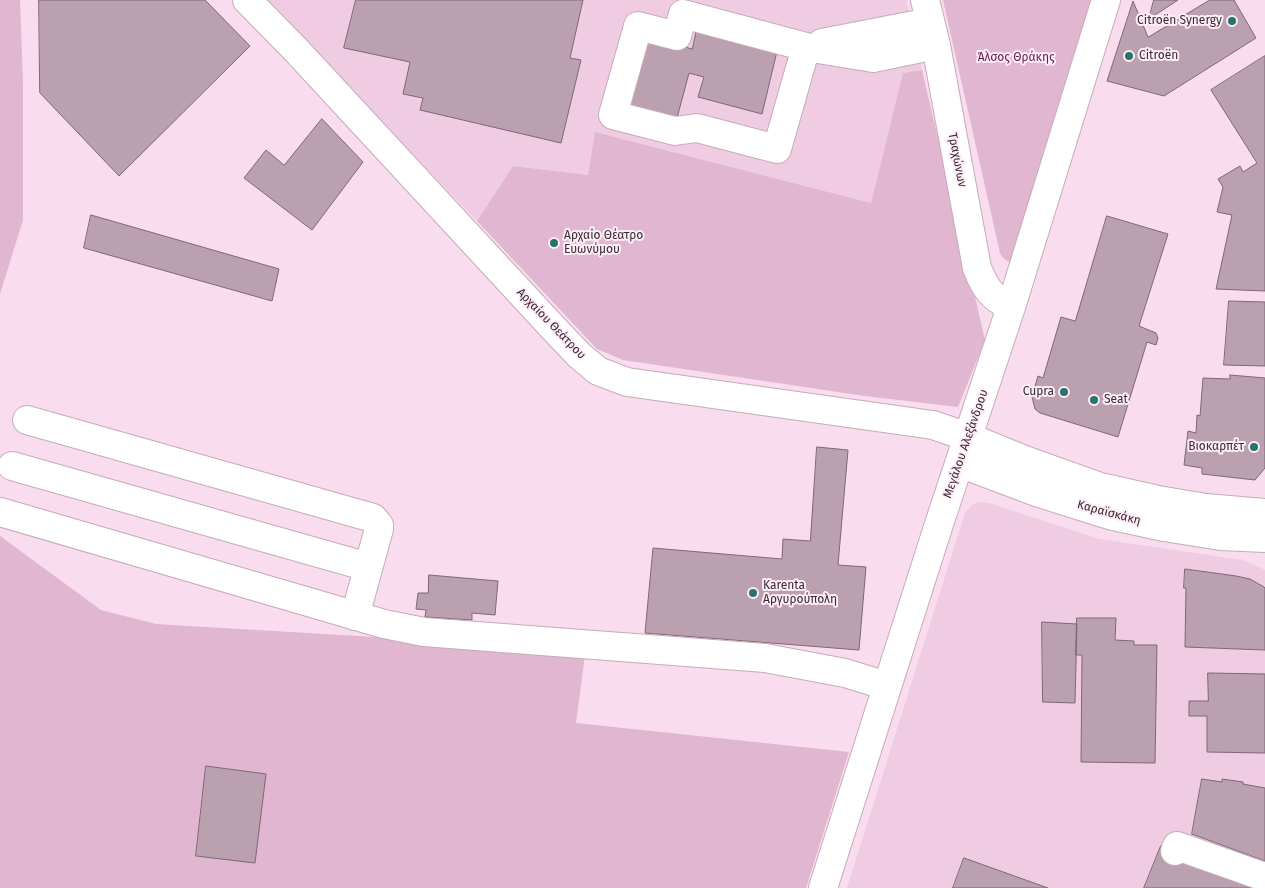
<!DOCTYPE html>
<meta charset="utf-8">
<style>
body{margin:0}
canvas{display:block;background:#f9dced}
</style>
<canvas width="1265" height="888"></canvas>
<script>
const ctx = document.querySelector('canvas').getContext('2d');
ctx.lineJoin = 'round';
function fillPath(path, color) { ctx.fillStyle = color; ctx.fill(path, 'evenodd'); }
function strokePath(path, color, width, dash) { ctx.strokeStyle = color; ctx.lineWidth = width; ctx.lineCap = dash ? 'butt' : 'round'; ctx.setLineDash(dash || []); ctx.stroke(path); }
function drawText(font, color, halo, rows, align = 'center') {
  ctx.font = font + ' "Fira Sans",sans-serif'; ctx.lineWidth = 4; ctx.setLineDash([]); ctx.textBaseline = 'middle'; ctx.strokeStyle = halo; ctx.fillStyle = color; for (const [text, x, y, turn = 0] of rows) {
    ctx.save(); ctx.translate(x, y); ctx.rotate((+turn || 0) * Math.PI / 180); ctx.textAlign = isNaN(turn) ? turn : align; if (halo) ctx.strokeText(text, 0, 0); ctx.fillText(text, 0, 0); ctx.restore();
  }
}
const built = new Path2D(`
 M265 0H906L922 70 903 73 871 203 595 132 588 175 513 166 477 221Z
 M980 502 989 503 1099 539 1243 560 1265 570V888H847L964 516 967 510 973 504Z`);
const green = new Path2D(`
 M0 0H20L23 82V220L0 294Z
 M943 0H1093L1015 263C1007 262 1004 260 1000 253Z
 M922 70 985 340 958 407 865 396 623 360 597 349 477 221 513 166 588 175 595 132 871 203 903 73Z
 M0 536 101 610 156 624 391 638 585 655 576 723 849 752 806 888H0Z`);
const building = new Path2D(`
 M39 0H205L250 46 119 176 40 93Z
 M356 0H583L570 58 581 60 561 143 420 110 423 98 403 94 410 62 344 48Z
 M1154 0H1178L1149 19Z
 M1210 0H1234L1256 38 1164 96 1107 81 1133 1 1148 37Z
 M698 24 779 43 762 114 698 97 704 77 689 73 677 118 624 103 643 35 692 49Z
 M1265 56V291L1216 289 1232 215 1217 212 1223 187 1218 179 1240 166 1243 172 1257 163 1211 90Z
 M322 119 363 162 312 230 244 178 266 150 284 165Z
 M91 215 279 269 272 301 84 248Z
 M1107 216 1168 234 1139 326 1156 333 1158 338 1156 345 1147 342 1118 437 1040 413 1035 409 1032 397 1038 376 1043 378 1061 317 1075 321Z
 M1229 301 1265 302V366L1224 365Z
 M1230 375 1265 378V468L1255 480 1202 474V468L1184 465 1188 431 1196 433 1197 415 1200 416 1203 378 1230 379Z
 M817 447 848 450 838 565 866 567 859 650 645 633 653 548 782 559 783 539 810 541Z
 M1185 569 1236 576 1250 579 1264 587 1265 588V650L1185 647 1186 588H1184Z
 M429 575 498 581 495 615 472 613V620L425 617 426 610 416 609 418 593H428Z
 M1077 618H1116L1115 640 1134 641V645H1157L1155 763 1081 762 1082 655H1076Z
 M1042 622 1077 624 1075 703 1043 702Z
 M1208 673 1265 674V753L1207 752V716H1189V701H1208Z
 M206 766 266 774 255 863 196 856Z
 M1202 779 1222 782V779L1243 782V784L1265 788V861L1192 834Z
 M1161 846 1265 886 1264 888H1144Z
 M964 858 1048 888H953Z`);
const minor = new Path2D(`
 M247 0 297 51 557 332 580 356 598 371 627 382 933 425 968 437 1027 461 1100 487 1158 500 1206 508 1265 513
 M925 0 936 45 977 268C985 288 991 297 1011 307
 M822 43 930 22
 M806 47 777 149 697 128 675 131 613 115 638 26 677 36 683 14 806 47 873 58 936 45
 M27 420 373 518 379 525V529L355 616
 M959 463 1039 493 1109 515 1164 527 1221 536 1265 538
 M12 466 368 567
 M0 512 384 624 424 632 765 658 845 673 887 686
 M1175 851 1177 846 1265 877
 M823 888 939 524 1011 307 1106 0`);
const markers = [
 [1232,21,5,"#287270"],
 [1129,56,5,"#287270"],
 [554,243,5,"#287270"],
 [1064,392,5,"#287270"],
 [1094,400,5,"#287270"],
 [1254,447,5,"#287270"],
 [753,593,5,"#287270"]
];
const poiNames = [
 ["Citroën Synergy",1222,21,"right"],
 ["Citroën",1139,56],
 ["Αρχαίο Θέατρο",564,236],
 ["Ευωνύμου",564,250],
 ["Cupra",1054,392,"right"],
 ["Seat",1104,400],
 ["Βιοκαρπέτ",1244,447,"right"],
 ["Karenta",763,586],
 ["Αργυρούπολη",763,600]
];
const parkNames = [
 ["Άλσος Θράκης",1016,58]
];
const streetNames = [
 ["Τραχώνων",957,160,79],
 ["Αρχαίου Θεάτρου",551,324,46],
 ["Μεγάλου Αλεξάνδρου",966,444,-71],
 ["Καραϊσκάκη",1109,513,15]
];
fillPath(built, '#efcce1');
fillPath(green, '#e1b6d0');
fillPath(building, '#bba0b0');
strokePath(building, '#806776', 1);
strokePath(minor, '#c6abbb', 30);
strokePath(minor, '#fff', 28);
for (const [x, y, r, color] of markers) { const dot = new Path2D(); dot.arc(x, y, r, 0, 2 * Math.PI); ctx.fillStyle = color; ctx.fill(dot); strokePath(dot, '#ffedf7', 2); }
drawText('12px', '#382d34', '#ffedf7', poiNames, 'left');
drawText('12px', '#681c51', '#ffedf7', parkNames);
drawText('12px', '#382d34', '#ffedf7', streetNames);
</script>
